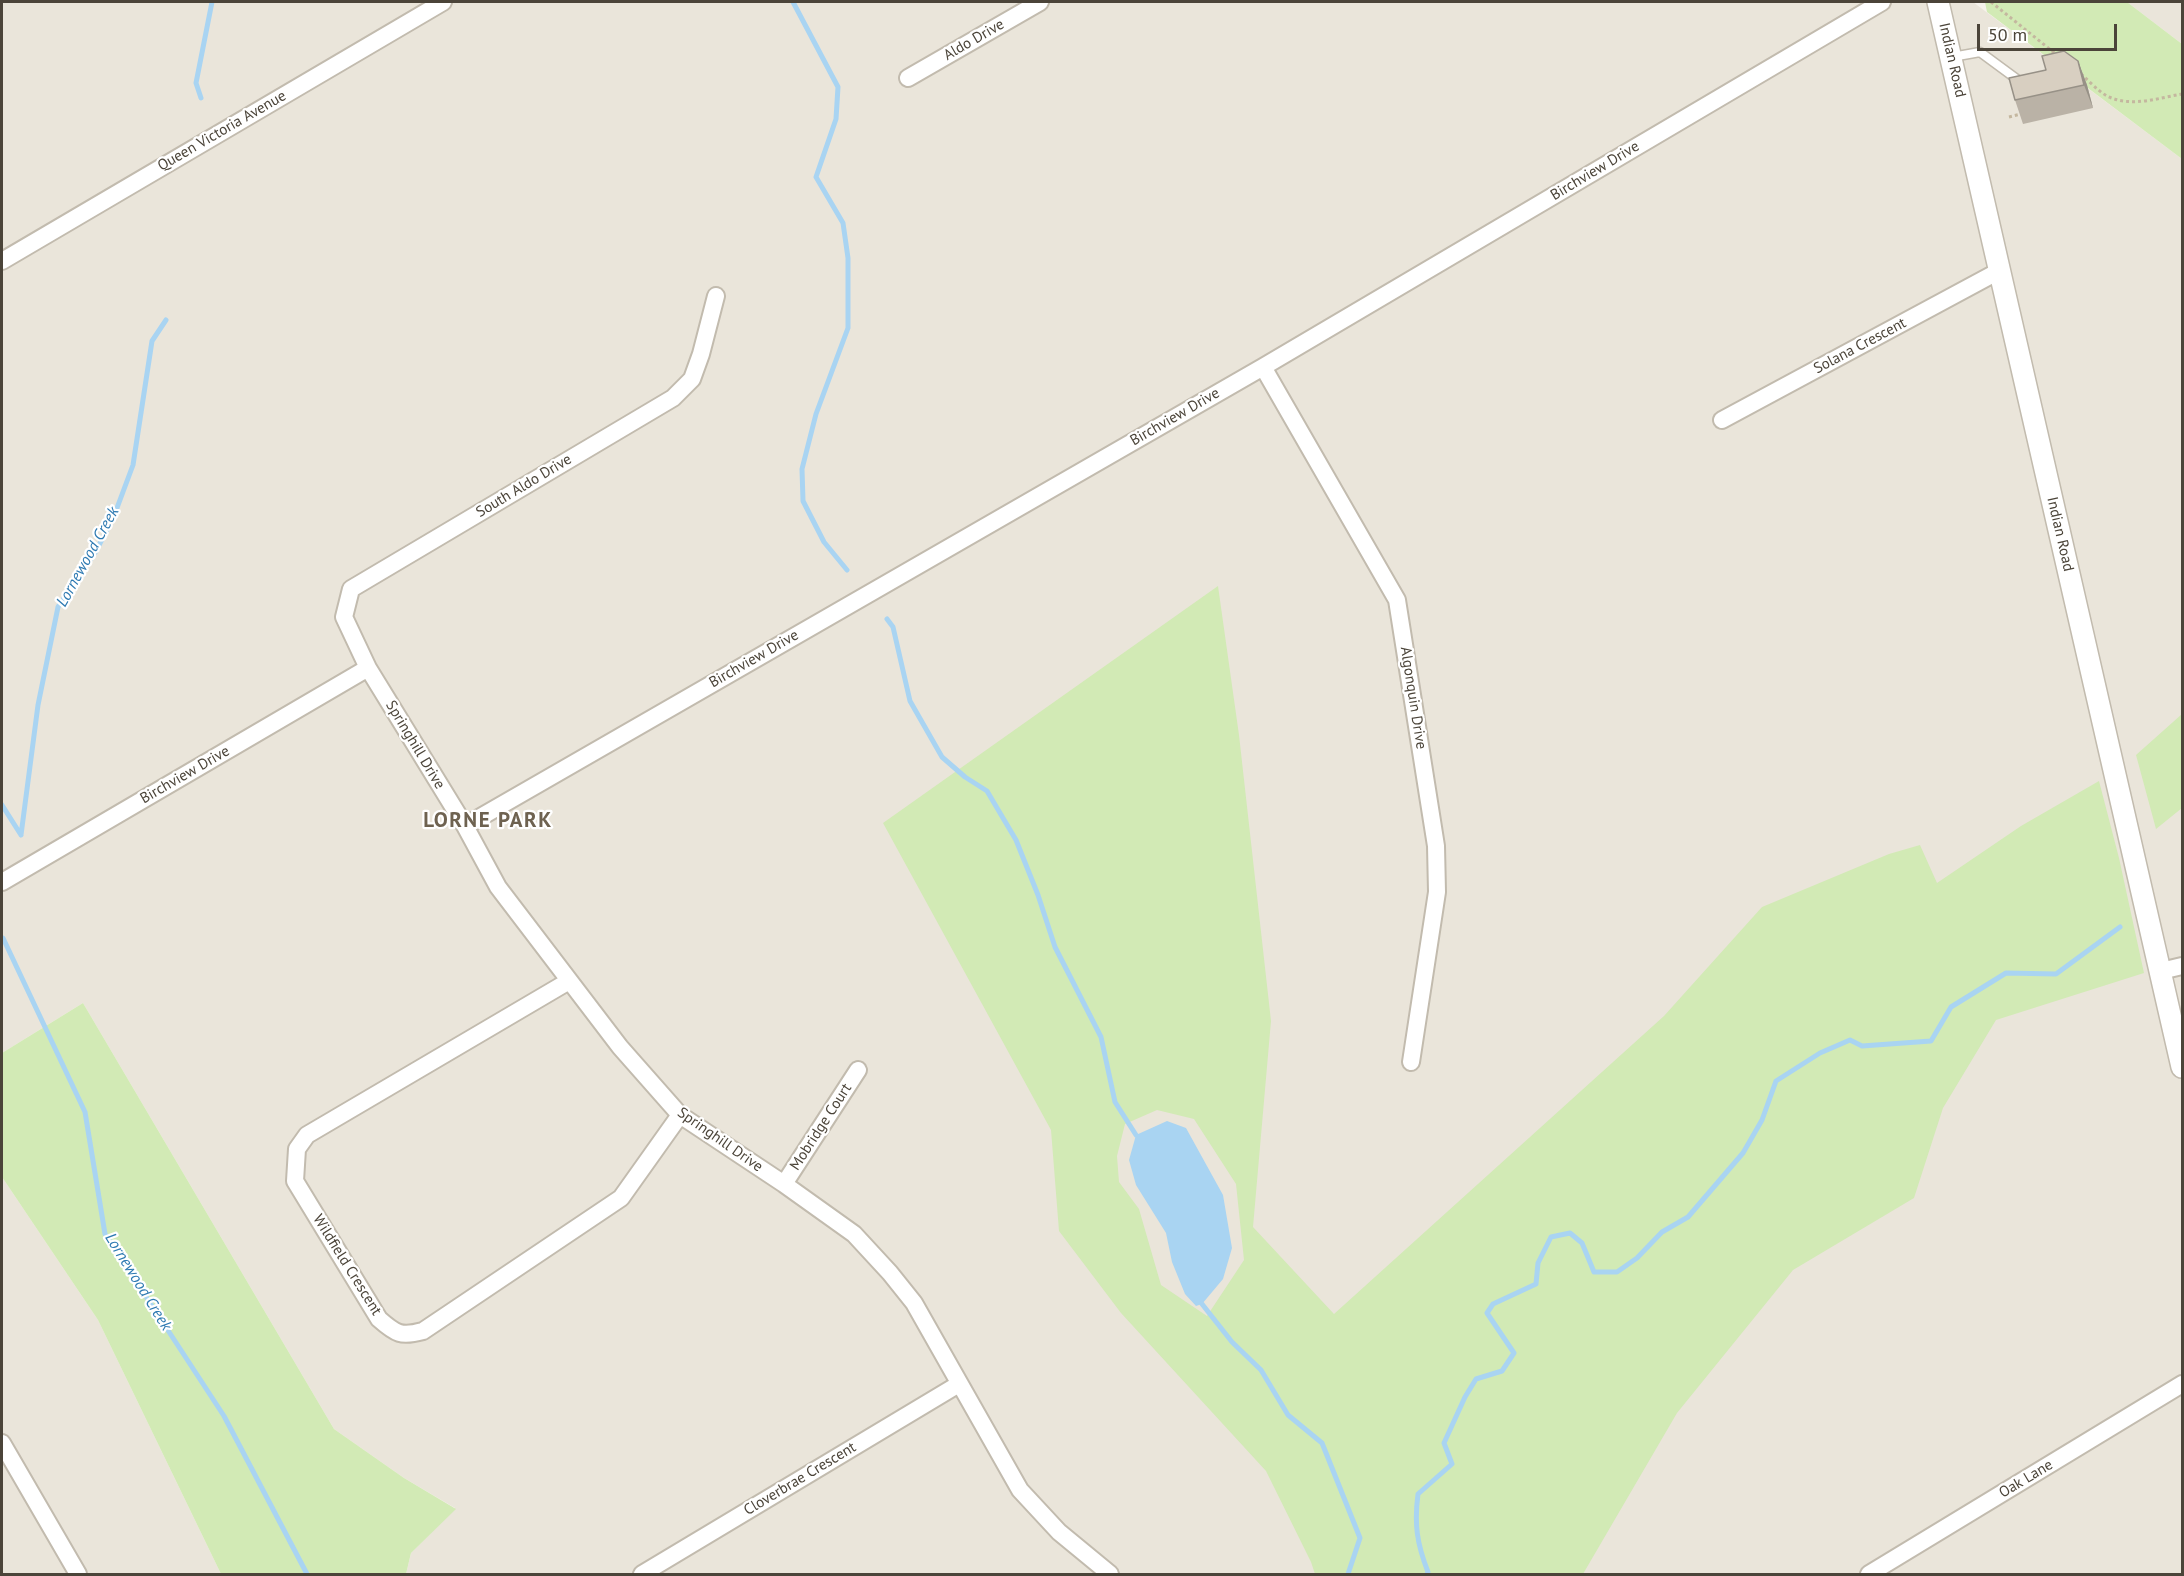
<!DOCTYPE html>
<style>
body{margin:0}
#map{position:relative;width:2184px;height:1576px;overflow:hidden;background:#f6f3ec;font-family:"PT Sans",sans-serif}
canvas{display:block}
.frame{position:absolute;inset:0;border:3px solid #4b4439;pointer-events:none}
.scale{position:absolute;left:1977px;top:24px;width:140px;height:27px;box-sizing:border-box;border:3px solid #4b4439;border-top:0;padding-left:8px;font-size:18px;line-height:21px;white-space:nowrap;color:#4b4439;-webkit-text-stroke:4px #fff;paint-order:stroke}
</style>
<div id="map">
<canvas width="2184" height="1576"></canvas>
<div class="frame"></div>
<div class="scale">50 m</div>
</div>
<script>
const ctx = document.querySelector('canvas').getContext('2d');
ctx.lineJoin = 'round';
function fillPath(path, color) { ctx.fillStyle = color; ctx.fill(path, 'evenodd'); }
function strokePath(path, color, width, dash) { ctx.strokeStyle = color; ctx.lineWidth = width; ctx.lineCap = dash ? 'butt' : 'round'; ctx.setLineDash(dash || []); ctx.stroke(path); }
function drawText(font, color, halo, rows, align = 'center') {
  ctx.font = font + ' "PT Sans",sans-serif'; ctx.lineWidth = 4.5; ctx.setLineDash([]); ctx.textBaseline = 'middle'; ctx.strokeStyle = halo; ctx.fillStyle = color; for (const [text, x, y, turn = 0] of rows) {
    ctx.save(); ctx.translate(x, y); ctx.rotate((+turn || 0) * Math.PI / 180); ctx.textAlign = isNaN(turn) ? turn : align; if (halo) ctx.strokeText(text, 0, 0); ctx.fillText(text, 0, 0); ctx.restore();
  }
}
const residential = new Path2D(`
 M2 2H1973L2182 159V1574H406L411 1553 455 1508 404 1478 334 1429 83 1003 2 1053Z
 M2127 2H2182V44Z
 M2 1177 98 1320 221 1574H2Z`);
const green = new Path2D(`
 M1985 2H2127L2182 44V159L1987 12Z
 M1218 586 1239 735 1271 1021 1253 1227 1334 1314 1664 1016 1762 907 1889 854 1920 845 1937 883 2021 826 2099 781 2119 858 2144 973 1996 1020 1943 1108 1914 1198 1793 1270 1677 1413 1583 1574H1315L1311 1562 1266 1471 1121 1313 1059 1231 1051 1130 883 823ZM1157 1110 1194 1119 1236 1184 1244 1260 1207 1316 1161 1285 1139 1209 1119 1182 1117 1156 1125 1124Z
 M2182 714V808L2156 829 2136 755Z
 M83 1003 334 1429 404 1478 456 1509 411 1553 406 1574H221L98 1320 2 1177V1053Z`);
const water = new Path2D(`
 M1167 1121 1186 1128 1223 1195 1232 1248 1223 1279 1202 1304 1196 1306 1185 1294 1172 1262 1166 1233 1136 1185 1129 1160 1136 1135Z`);
const stream = new Path2D(`
 M793 2 838 87 836 119 816 177 843 223 848 258V328L816 414 802 469 803 501 824 542 847 570
 M201 98 196 83 212 2
 M887 619 893 627 910 701 942 757 965 777 987 791 1016 840 1038 895 1055 947 1101 1037 1115 1102 1136 1135
 M2 805 21 835
 M21 835 38 705 58 607 96 551 114 516 133 465 152 341 166 320
 M3 938 85 1112 105 1234 224 1416 307 1574
 M1202 1304 1232 1342 1261 1370 1288 1415 1322 1443 1360 1538 1348 1574
 M1427 1574 1428 1572C1417 1544 1414 1524 1418 1494L1452 1464 1444 1443 1465 1397 1476 1379 1502 1371 1514 1353 1487 1313 1493 1304 1536 1284 1538 1263 1551 1237 1570 1233 1582 1243 1594 1272H1617L1637 1258 1662 1232 1688 1217 1743 1153 1762 1120 1776 1081 1820 1053 1850 1040 1862 1046 1931 1041 1951 1007 2006 973 2056 974 2120 927`);
const path = new Path2D(`
 M1991 2 2057 55
 M2081 74C2089 81 2098 91 2107 96 2131 108 2158 98 2182 94
 M2009 117 2021 114`);
const service = new Path2D(`
 M1952 57 1980 52 2018 80`);
const minor = new Path2D(`
 M908 78 1040 2
 M2 261 443 2
 M716 296 701 354 692 379 673 398 351 589 344 617 368 668 465 826 498 887 620 1047 680 1115 784 1184 854 1234 890 1273 914 1303 1020 1490 1059 1532 1110 1574
 M1263 367 1397 600 1436 846 1437 892 1411 1062
 M1722 420 1999 271
 M465 826 1263 367 1882 2
 M2 882 368 668
 M2161 971 2182 966
 M569 981 307 1135 297 1149 295 1181 379 1319C396 1334 401 1337 423 1331L621 1198 680 1115
 M784 1184 858 1070
 M2 1443 78 1574
 M642 1574 959 1384
 M1869 1574 2182 1384`);
const tertiary = new Path2D(`
 M1938 2 2182 1067`);
const wall = new Path2D(`
 M2078 61 2087 85 2093 108 2023 124 2015 100 2046 70Z`);
const shadedWall = new Path2D(`
 M2078 61 2087 85 2093 108 2084 85Z`);
const building = new Path2D(`
 M2064 51 2078 61 2084 85 2015 100 2009 78 2046 70 2042 56Z`);
const streetNames = [
 ["Aldo Drive",974,40,-30],
 ["Indian Road",1952,60,77],
 ["Queen Victoria Avenue",222,131,-30],
 ["Birchview Drive",1595,171,-31],
 ["Solana Crescent",1860,346,-28],
 ["Birchview Drive",1175,417,-30],
 ["South Aldo Drive",524,486,-31],
 ["Indian Road",2060,534,77],
 ["Birchview Drive",754,659,-30],
 ["Algonquin Drive",1413,698,81],
 ["Springhill Drive",415,745,59],
 ["Birchview Drive",185,775,-30],
 ["Mobridge Court",821,1127,-57],
 ["Springhill Drive",720,1140,35],
 ["Wildfield Crescent",347,1265,58],
 ["Cloverbrae Crescent",800,1479,-31],
 ["Oak Lane",2026,1479,-31]
];
const waterNames = [
 ["Lornewood Creek",88,557,-61],
 ["Lornewood Creek",138,1282,58]
];
const districtNames = [
 ["LORNE PARK",488,821]
];
fillPath(residential, '#eae5da');
fillPath(green, '#d2eab5');
fillPath(water, '#a9d4f2');
strokePath(stream, '#a9d4f2', 5);
strokePath(service, '#c2bbae', 11);
strokePath(minor, '#c2bbae', 20);
strokePath(tertiary, '#c2bbae', 24);
strokePath(path, '#c4b79f', 3, [3, 3]);
strokePath(service, '#fff', 8);
strokePath(minor, '#fff', 16);
strokePath(tertiary, '#fff', 21);
fillPath(wall, '#bab2a6');
fillPath(shadedWall, '#979187');
fillPath(building, '#d8cfc1');
strokePath(building, '#979187', 1.5);
drawText('15px', '#4b4439', '#fff', streetNames);
drawText('italic 16px', '#2e7ab2', '#fff', waterNames);
ctx.letterSpacing = '1.5px';
drawText('bold 21px', '#6e6250', '#fff', districtNames);
ctx.letterSpacing = '0px';
</script>
